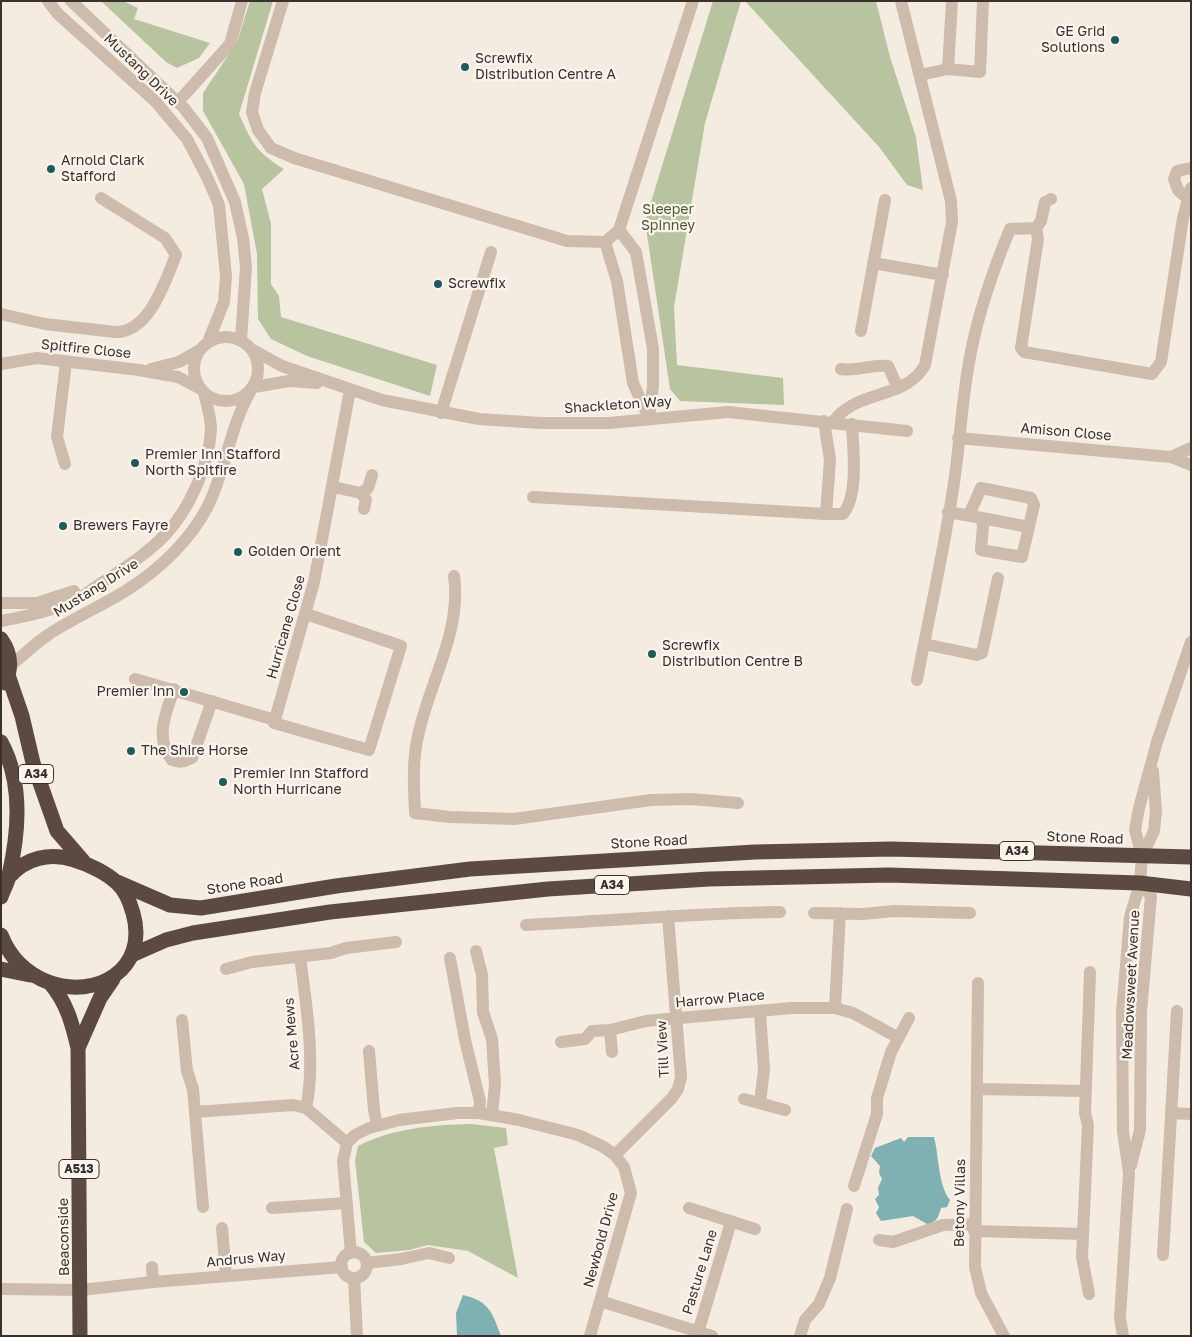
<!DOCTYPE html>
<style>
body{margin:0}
#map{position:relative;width:1192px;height:1337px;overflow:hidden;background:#f4ebe1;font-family:"Golos Text",sans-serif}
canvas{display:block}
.frame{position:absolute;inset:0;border:2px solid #3b302b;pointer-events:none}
</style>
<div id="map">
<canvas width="1192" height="1337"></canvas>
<div class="frame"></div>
</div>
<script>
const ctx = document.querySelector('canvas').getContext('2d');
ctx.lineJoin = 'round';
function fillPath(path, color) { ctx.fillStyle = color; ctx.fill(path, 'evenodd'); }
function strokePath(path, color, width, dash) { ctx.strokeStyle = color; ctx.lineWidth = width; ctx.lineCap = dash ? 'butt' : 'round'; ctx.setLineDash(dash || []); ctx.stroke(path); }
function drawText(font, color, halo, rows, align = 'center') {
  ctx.font = font + ' "Golos Text",sans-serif'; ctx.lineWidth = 4.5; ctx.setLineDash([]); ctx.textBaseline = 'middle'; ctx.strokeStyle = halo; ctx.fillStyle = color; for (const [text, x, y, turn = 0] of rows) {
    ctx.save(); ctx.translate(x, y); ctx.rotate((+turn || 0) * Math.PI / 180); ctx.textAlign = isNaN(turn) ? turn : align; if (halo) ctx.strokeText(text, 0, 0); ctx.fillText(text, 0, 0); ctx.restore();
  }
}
const green = new Path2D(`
 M101 1H123L138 8 134 19 210 43 199 58 177 68 166 62Z
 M250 1H273L239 114C252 143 256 152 284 169L262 189 271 224V284L279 296 281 317 437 365 430 396 307 356 271 339 258 319 257 254 244 184 203 111V93L237 42Z
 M713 1H741L705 123 674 307 677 365 783 378 784 405 680 401 670 389 645 221Z
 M745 1H876L890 57 916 137 923 190 907 185 880 148Z
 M471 1124 506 1128 508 1145 494 1148 518 1278 468 1251 428 1245 409 1250 376 1253 364 1242 355 1160 358 1146C394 1128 431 1125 471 1124Z`);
const water = new Path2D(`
 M908 1137H934C939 1156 938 1185 950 1200L947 1207 941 1208C938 1218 937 1222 927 1224L913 1216 881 1221 876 1213 879 1207 875 1199 879 1195 878 1188 882 1179 879 1173 880 1166 871 1156 875 1148 901 1138 904 1142Z
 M463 1295C489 1301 492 1312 501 1336H457L456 1313Z`);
const minor = new Path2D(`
 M48 1 58 14 155 101 187 139 208 179 219 205 226 276 224 302 208 342
 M71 1 184 108 207 138 235 202 243 238 246 267 241 340
 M283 1 255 93 252 112 258 130 271 148 294 158 567 241 605 242 619 230 693 1
 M948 69 952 1
 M920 75 948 69 980 72 983 1
 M178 102 230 44 242 1
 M1188 199 1178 190 1174 179 1177 171 1191 168
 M1036 228 1041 221 1045 202 1051 199
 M619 230 636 252 653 349V386L649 418
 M605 242 617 281 633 383 649 418
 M873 263 943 275
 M1 314 45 324 115 332C149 333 165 282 176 255L165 238 101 198
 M861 331 885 200
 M194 369a32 32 0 1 1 64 0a32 32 0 1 1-64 0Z
 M253 350 282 366 382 400 479 419 541 423H609L728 412 907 431
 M1 364 37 358 139 370 178 377 201 389
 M151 369 179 362 200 350
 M841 369C857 372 871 364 888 366L898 388
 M254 387 289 381 317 383
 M441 413 491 252
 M824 421 830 460 826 514H843C859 495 853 448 852 424
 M833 422C856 389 906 400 925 365L952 222 951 201 901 1
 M958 438 1171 457 1191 465
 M1171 457 1191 448
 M65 464 57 437 66 362
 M333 487 361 493 366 500 364 509
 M361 493 368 488 372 475
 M533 497 826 514
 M948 512 982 518 983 526 981 550 1022 557 1034 505 1031 498 981 488 969 515
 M982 518 1029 527
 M454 576C462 631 429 683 418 736 412 761 414 788 415 813L450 817 514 819 651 800 691 799 738 803
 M1 603H37L74 591
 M306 614 401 646 369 750 274 723 314 582 350 390
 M1 621C28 616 57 610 81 597 89 593 95 586 103 582 125 568 148 553 166 534 190 508 209 465 211 430 211 417 207 405 204 393
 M924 644 977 655 982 653 998 578
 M10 666C22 657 32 646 45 637 72 618 103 606 130 588 161 568 191 539 208 506 226 469 230 427 250 392
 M135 679 275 720
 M917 680C930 610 947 539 956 468 961 429 963 390 971 352 979 310 994 268 1010 229L1036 228 1038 239 1021 348 1024 352 1152 374 1161 362 1183 218 1191 188
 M174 689C166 713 154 737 172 760 180 763 184 762 192 758L212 701
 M1142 856 1154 831 1156 811 1153 771
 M814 913 863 914 894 911 970 913
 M526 925C611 921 695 913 780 912
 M476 951 482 975 483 1012 492 1039 495 1085 492 1115
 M300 957C306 1002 316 1064 306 1108L347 1143
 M450 958 465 1040 480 1101 479 1113
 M226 969 252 962 331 953 346 948 396 942
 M978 983 975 1267 981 1293 1004 1336
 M835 1008 840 913
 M182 1020 187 1071 193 1089 203 1207
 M610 1030 612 1052
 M561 1042 585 1039 592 1031 610 1030 646 1021 792 1008H835L853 1013 897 1037
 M369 1051 374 1110 377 1125
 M978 1089 1085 1091
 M744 1099 785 1110
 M760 1103 764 1070 760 1012
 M195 1112 293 1105 306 1108
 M1171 1113 1191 1114
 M615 1155 672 1098 678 1089 681 1077 668 916
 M1131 1165 1140 1130 1141 1012 1151 896 1140 883
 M854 1186 877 1114V1098L891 1052 909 1018
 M272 1208 347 1203
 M689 1208 755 1229
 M222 1228 226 1275
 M974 1231 1083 1234
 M879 1240 893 1242 943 1225 974 1224
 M341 1265a13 13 0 1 1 26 0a13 13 0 1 1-26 0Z
 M351 1253 343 1161 347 1143 355 1135 369 1128 399 1120 457 1113H479L519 1120 578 1135 602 1146 615 1155 624 1167 631 1193 590 1336
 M1163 1255 1177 1011
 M367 1263 401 1259 429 1253 449 1258
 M152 1267 153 1282
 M354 1278 357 1336
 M1 1289 81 1290 153 1282 342 1267
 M1089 1294 1082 1257 1088 1125 1085 1113 1090 972
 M600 1301 712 1336
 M697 1336 731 1222
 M800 1336 805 1320 819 1304 830 1278 847 1209
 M1123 1336 1120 1318 1129 1173 1123 1131 1122 1012 1130 917 1140 883 1142 856 1135 830 1139 808 1157 742 1191 642`);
const highway = new Path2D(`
 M1 639C11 653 12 668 5 683
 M8 675 22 716 33 763 57 831 83 861
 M1 742C23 782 19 832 9 875 8 883 3 890 1 897
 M117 882 170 905 201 908 336 886 470 869 755 852 891 849 1191 857
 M1 935C10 958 25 973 48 982 97 1000 149 969 133 913 130 902 126 891 117 883 107 873 88 864 74 860 50 852 25 858 9 877
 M132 955 166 940 193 933 330 912 548 889 709 879 889 875 1140 883 1191 889
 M1 969 30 975
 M50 983C67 1003 72 1023 78 1048L80 1336
 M78 1048 100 998 113 979`);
const markers = [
 [1115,40,5,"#1f5a5e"],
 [465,67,5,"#1f5a5e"],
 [51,169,5,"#1f5a5e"],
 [438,284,5,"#1f5a5e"],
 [135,463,5,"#1f5a5e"],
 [63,526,5,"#1f5a5e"],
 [238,552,5,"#1f5a5e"],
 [652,654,5,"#1f5a5e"],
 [184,692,5,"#1f5a5e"],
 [131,751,5,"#1f5a5e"],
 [223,782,5,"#1f5a5e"]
];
const shields = [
 [36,774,35],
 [1017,851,35],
 [612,885,35],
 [79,1169,40]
];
const shieldNames = [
 ["A34",36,774],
 ["A34",1017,851],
 ["A34",612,885],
 ["A513",79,1169]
];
const poiNames = [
 ["GE Grid",1105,32,"right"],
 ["Solutions",1105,48,"right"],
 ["Screwfix",475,59],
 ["Distribution Centre A",475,75],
 ["Arnold Clark",61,161],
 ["Stafford",61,177],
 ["Screwfix",448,284],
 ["Premier Inn Stafford",145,455],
 ["North Spitfire",145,471],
 ["Brewers Fayre",73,526],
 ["Golden Orient",248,552],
 ["Screwfix",662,646],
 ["Distribution Centre B",662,662],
 ["Premier Inn",174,692,"right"],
 ["The Shire Horse",141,751],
 ["Premier Inn Stafford",233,774],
 ["North Hurricane",233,790]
];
const streetNames = [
 ["Mustang Drive",141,70,44],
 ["Spitfire Close",86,349,6],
 ["Shackleton Way",618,405,-4],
 ["Amison Close",1066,432,5],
 ["Mustang Drive",96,588,-32],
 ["Hurricane Close",286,627,-74],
 ["Stone Road",1085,838,2],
 ["Stone Road",649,842,-3],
 ["Stone Road",245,884,-9],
 ["Meadowsweet Avenue",1131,985,-87],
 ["Harrow Place",720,999,-5],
 ["Acre Mews",292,1034,-95],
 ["Till View",663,1049,-93],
 ["Betony Villas",960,1203,-89],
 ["Beaconside",64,1237,-91],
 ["Newbold Drive",601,1240,-75],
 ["Andrus Way",246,1259,-5],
 ["Pasture Lane",700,1272,-73]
];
const parkNames = [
 ["Sleeper",668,210],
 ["Spinney",668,226]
];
fillPath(green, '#b8c4a0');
fillPath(water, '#7fb0b2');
strokePath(minor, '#cdbbac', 12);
strokePath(highway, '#5c4a42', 15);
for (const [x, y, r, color] of markers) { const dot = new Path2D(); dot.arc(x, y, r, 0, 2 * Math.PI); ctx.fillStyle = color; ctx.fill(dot); strokePath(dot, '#fbf5ee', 2); }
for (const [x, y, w] of shields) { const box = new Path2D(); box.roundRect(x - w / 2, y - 9.5, w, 19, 4); ctx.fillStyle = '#fbf5ee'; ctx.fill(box); strokePath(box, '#3b302b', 1); }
drawText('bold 12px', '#3b302b', null, shieldNames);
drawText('14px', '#3b302b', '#fbf5ee', poiNames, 'left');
drawText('14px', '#3b302b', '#fbf5ee', streetNames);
drawText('14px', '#4a5a2e', '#fbf5ee', parkNames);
</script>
